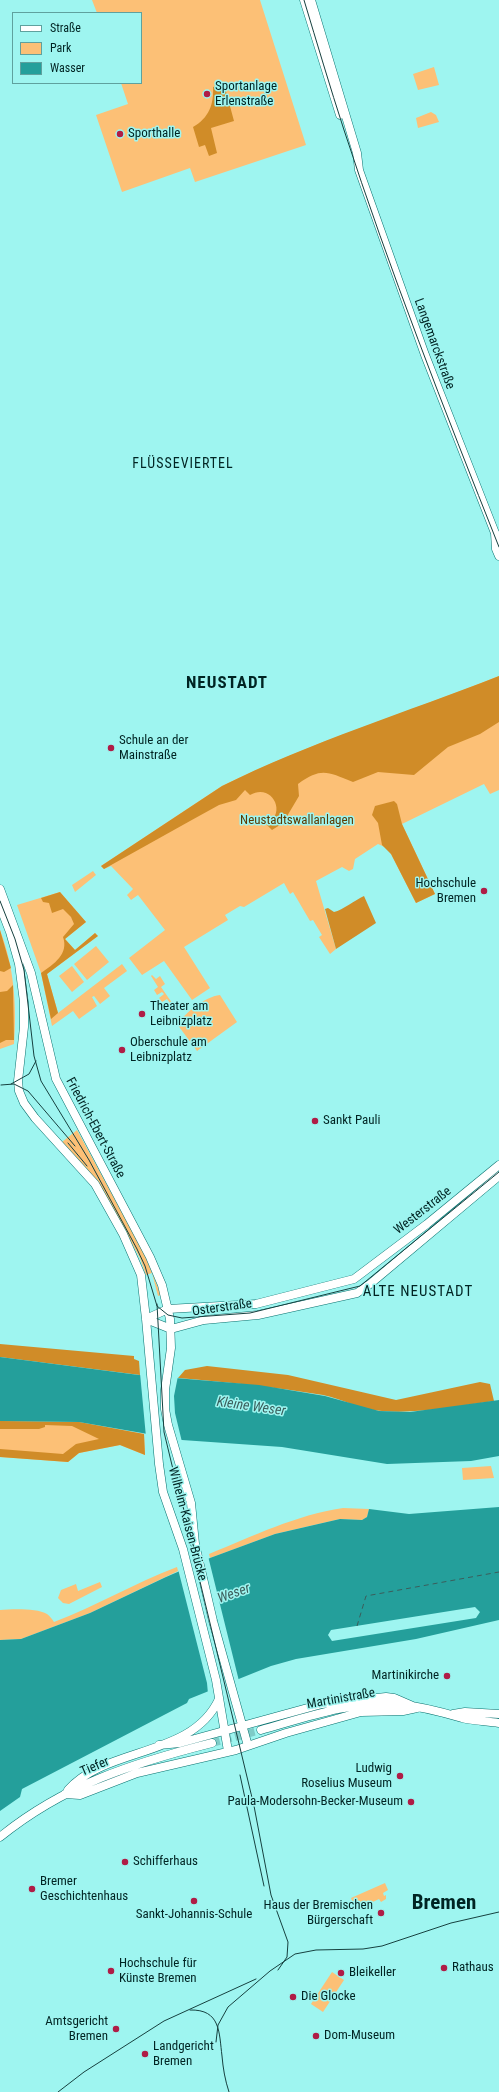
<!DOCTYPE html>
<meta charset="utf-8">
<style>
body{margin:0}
#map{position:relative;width:499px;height:2092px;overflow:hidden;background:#9ef5f0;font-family:"Roboto Condensed",sans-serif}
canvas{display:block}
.legend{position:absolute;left:12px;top:12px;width:130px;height:72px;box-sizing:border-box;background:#9ef5f0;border:1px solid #5fa19e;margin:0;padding:5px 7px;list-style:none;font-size:12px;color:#002423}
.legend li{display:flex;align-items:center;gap:8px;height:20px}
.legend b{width:20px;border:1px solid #5fa19e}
</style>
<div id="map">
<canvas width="499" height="2092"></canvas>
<ul class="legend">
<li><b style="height:5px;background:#fff"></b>Straße</li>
<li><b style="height:11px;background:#fcc076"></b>Park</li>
<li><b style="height:11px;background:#249f9b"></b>Wasser</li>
</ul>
</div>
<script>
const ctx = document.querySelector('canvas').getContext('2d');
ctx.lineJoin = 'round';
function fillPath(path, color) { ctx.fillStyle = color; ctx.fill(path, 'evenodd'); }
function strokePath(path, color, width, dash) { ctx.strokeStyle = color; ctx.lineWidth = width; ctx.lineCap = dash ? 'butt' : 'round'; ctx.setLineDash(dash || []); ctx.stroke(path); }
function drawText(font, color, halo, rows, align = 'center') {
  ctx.font = font + ' "Roboto Condensed",sans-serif'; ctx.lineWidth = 3; ctx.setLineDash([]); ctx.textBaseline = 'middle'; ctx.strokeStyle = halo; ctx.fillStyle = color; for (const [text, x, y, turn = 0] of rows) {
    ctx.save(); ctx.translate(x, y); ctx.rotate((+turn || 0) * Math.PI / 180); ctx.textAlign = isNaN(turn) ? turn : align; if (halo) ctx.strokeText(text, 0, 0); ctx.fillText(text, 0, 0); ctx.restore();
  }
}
const green = new Path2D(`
 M92 0H260L306 145 195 182 190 168 122 192 96 115 128 104 121 83H141V13H97Z
 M434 67 439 85 418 90 413 74Z
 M431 112 436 115 439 122 418 128 416 118Z
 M499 676V790L490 794 484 784 402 824 435 894 416 903 391 854 387 848 378 844 355 859 353 869 349 871 342 867 316 881 336 949 330 954 319 937 322 935 313 920 310 921 293 892 290 894 284 883 244 907 240 906 225 915 228 920 184 947 210 988 192 1000 164 961 142 975 129 958 165 930 138 895 131 900 127 895 133 889 111 866 104 869 101 866 222 786C311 742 407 713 499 676Z
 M93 871 96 875 75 892 72 885Z
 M60 892 86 922 65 939 75 950 95 933 98 936 47 974 58 1013 122 964 127 971 104 988 110 996 100 1004 94 996 92 997 97 1006 79 1019 73 1011 52 1026 41 973 17 905Z
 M0 930C14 966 17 1006 14 1044L0 1049Z
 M96 946 109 962 87 980 74 964Z
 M72 966 84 982 72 992 59 976Z
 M152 975 156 979 160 976 165 984 161 987 177 1010 176 1011 167 999 162 1002 159 998 164 994 162 992 157 995 154 990 158 987 151 976Z
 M220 995 237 1022 197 1051 177 1024C187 1012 204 997 220 995Z
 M77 1130 144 1253 161 1295 158 1296 152 1273 146 1275 140 1258 101 1187 62 1142Z
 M0 1421 79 1422 144 1434 145 1455 120 1445 79 1453 68 1462 0 1457Z
 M491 1466 494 1478 463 1480 462 1468Z
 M343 1508 369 1509 367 1517 362 1520 340 1519 275 1534 210 1558 209 1554C253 1536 296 1515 343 1508Z
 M177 1567 178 1571 90 1613 21 1639 0 1640V1610C12 1609 37 1608 47 1614 50 1616 52 1619 54 1622 96 1606 135 1583 177 1567Z
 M100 1582 102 1587 69 1604 63 1603 58 1598 61 1590 76 1584 78 1591Z
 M385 1883 388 1890 383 1893 384 1896 386 1895V1899L381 1902 379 1899 356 1910 351 1898Z
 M332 1972 344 1980 323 2012 311 2004Z`);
const forest = new Path2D(`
 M224 84 234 121 211 128 217 153 209 156 205 145 199 147 193 127C209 118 214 104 213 87Z
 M499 676V722L480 734 448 747 414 775 378 772 353 782C327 772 322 767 298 784L299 796 283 823 272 830 266 824C288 814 272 782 250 795L245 790 236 800 219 805 190 821 104 869 101 866 222 786C311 742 407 712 499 676Z
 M394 801 397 804 402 824 435 894 416 903 391 854 382 845 378 823 372 815 375 806Z
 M60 892 86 922 65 939 75 950 95 933 98 936 47 974 58 1013 51 1019 41 973C54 964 69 954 63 937L74 924 71 917 63 909 52 913 49 903 43 902 41 898Z
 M364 896 376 923 336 949 325 909 328 908 334 912C343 910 355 900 364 896Z
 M0 930 11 968 4 972 0 971Z
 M13 985 14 1040H6L0 1043V992L7 991Z
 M0 1344 134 1356V1359L139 1361 140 1375 0 1357Z
 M207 1366 288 1375 396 1400 480 1382 490 1384 494 1401C457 1406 419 1414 382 1411 362 1410 342 1399 323 1395 275 1387 226 1382 178 1378L185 1370Z
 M0 1421 79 1422 144 1434 145 1455 120 1445 79 1453 68 1462 0 1457V1449L63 1454 76 1444 99 1439 72 1426 45 1425V1427L39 1429H0Z`);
const water = new Path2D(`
 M0 1357 139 1375 259 1385 325 1396 379 1411 410 1412 499 1400V1456L471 1461 387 1464 282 1447 182 1440 79 1422 0 1421Z
 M499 1507V1620L416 1639 296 1659 271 1666 189 1699 187 1703 22 1789 20 1797 0 1811V1640L21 1639 90 1613 166 1577 210 1558 275 1534 340 1519 362 1520 367 1517 369 1509 409 1514Z`);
const pier = new Path2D(`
 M140 1373 178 1376 174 1396 175 1413 182 1442 146 1437Z
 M208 1556 239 1681 208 1694 207 1683 178 1569Z
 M475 1607 480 1612 476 1618 332 1641 328 1635 331 1630Z`);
const ferry = new Path2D(`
 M357 1626 366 1596 499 1572`);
const secondaryTunnel = new Path2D(`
 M212 1743 261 1730`);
const secondary = new Path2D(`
 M304 0 340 115
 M311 0 357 153 359 170 425 355 495 533 499 538
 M495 533 496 549 499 556
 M0 889 31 973 56 1079 150 1257 162 1285 170 1319 171 1348 165 1390V1409L168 1425 191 1503 195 1544 213 1621 248 1746
 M0 906 10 932 19 964 24 1002V1027L18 1081 19 1091 24 1103 35 1118 95 1184 123 1234 141 1275 146 1319 159 1464 163 1492 183 1549 216 1680 228 1751
 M146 1319 171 1329 204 1320 258 1315 357 1293 370 1284 499 1176
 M146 1319 168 1309 256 1304 354 1279 427 1224 499 1165
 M453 1714 465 1712 499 1714
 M261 1730C304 1718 351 1701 396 1704 418 1706 442 1712 462 1718 474 1721 487 1721 499 1723
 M159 1745 180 1743 322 1704 386 1697 394 1698 417 1708
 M68 1790C107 1746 192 1758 219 1699
 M65 1794 80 1795 137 1773 236 1750 286 1733 361 1712 403 1711 417 1708
 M0 1837C64 1785 133 1763 212 1743`);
const tram = new Path2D(`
 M304 0C317 43 330 87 344 130 390 271 444 409 499 547
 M0 901 15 939 24 970 34 1056 41 1081 89 1160 137 1249 145 1266 157 1306 168 1315 182 1318 250 1313 360 1286 499 1172
 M11 1084 29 1074 36 1061
 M1 1085 14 1084 28 1091 75 1146
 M68 1143 87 1166
 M157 1304 164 1432 254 1806 271 1895 288 1942 287 1957 278 1970
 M240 1775 264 1886
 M190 2010C221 2009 219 2033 222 2056 223 2068 225 2080 229 2092
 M216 2042 218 2025 228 2007 270 1971 295 1954 316 1950 363 1949 382 1946 451 1923 499 1912
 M58 2092 84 2072 164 2021 256 1979`);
const markers = [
 [207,94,4,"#af1c46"],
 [120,134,4,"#af1c46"],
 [111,748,4,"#af1c46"],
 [484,891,4,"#af1c46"],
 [142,1014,4,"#af1c46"],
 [122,1050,4,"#af1c46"],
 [315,1121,4,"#af1c46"],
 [447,1676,4,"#af1c46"],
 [400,1776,4,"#af1c46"],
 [411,1802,4,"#af1c46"],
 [125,1862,4,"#af1c46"],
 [32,1889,4,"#af1c46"],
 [194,1901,4,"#af1c46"],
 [381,1913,4,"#af1c46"],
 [444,1968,4,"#af1c46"],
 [111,1971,4,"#af1c46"],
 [341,1973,4,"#af1c46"],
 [293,1997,4,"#af1c46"],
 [116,2029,4,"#af1c46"],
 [316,2036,4,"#af1c46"],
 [145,2054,4,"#af1c46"]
];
const poiNames = [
 ["Sportanlage",215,87],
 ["Erlenstraße",215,102],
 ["Sporthalle",128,134],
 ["Schule an der",119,741],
 ["Mainstraße",119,756],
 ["Hochschule",476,884,"right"],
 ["Bremen",476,899,"right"],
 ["Theater am",150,1007],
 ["Leibnizplatz",150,1022],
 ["Oberschule am",130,1043],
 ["Leibnizplatz",130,1058],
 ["Sankt Pauli",323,1121],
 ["Martinikirche",439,1676,"right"],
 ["Ludwig",392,1769,"right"],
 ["Roselius Museum",392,1784,"right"],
 ["Paula-Modersohn-Becker-Museum",403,1802,"right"],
 ["Schifferhaus",133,1862],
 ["Bremer",40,1882],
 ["Geschichtenhaus",40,1897],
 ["Haus der Bremischen",373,1906,"right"],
 ["Bürgerschaft",373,1921,"right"],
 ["Sankt-Johannis-Schule",194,1915,"center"],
 ["Hochschule für",119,1964],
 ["Künste Bremen",119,1979],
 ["Rathaus",452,1968],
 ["Bleikeller",349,1973],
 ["Die Glocke",301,1997],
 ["Amtsgericht",108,2022,"right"],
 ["Bremen",108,2037,"right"],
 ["Dom-Museum",324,2036],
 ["Landgericht",153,2047],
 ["Bremen",153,2062]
];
const streetNames = [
 ["Langemarckstraße",434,344,70],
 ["Friedrich-Ebert-Straße",95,1128,62],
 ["Westerstraße",423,1211,-38],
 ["Osterstraße",222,1308,-8],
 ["Wilhelm-Kaisen-Brücke",187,1524,75],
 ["Martinistraße",341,1699,-10],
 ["Tiefer",95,1767,-23]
];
const parkNames = [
 ["Neustadtswallanlagen",297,821]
];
const neighbourhoodNames = [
 ["FLÜSSEVIERTEL",183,464]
];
const waterNames = [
 ["Kleine Weser",251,1407,8],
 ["Weser",234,1594,-20]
];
const quarterNames = [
 ["ALTE NEUSTADT",418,1292]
];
const districtNames = [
 ["NEUSTADT",227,684]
];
const townNames = [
 ["Bremen",444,1904]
];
fillPath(green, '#fcc076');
fillPath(forest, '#d08c28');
fillPath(water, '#249f9b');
fillPath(pier, '#9ef5f0');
strokePath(ferry, '#3b5d5b', 1, [5, 4]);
strokePath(secondaryTunnel, '#7ecbc7', 8, [8, 4]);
strokePath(secondary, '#08726f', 9);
strokePath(secondary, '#fff', 8);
strokePath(tram, '#16403f', 1);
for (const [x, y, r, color] of markers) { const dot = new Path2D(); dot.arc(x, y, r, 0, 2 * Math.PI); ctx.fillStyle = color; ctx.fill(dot); strokePath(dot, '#9ef5f0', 1.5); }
drawText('13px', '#002423', '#9ef5f0', poiNames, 'left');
drawText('13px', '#002423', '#9ef5f0', streetNames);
drawText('13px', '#5c3a02', '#9ef5f0', parkNames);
ctx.letterSpacing = '1px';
drawText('14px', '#002423', '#9ef5f0', neighbourhoodNames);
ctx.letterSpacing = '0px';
drawText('italic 14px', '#3b5d5b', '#9ef5f0', waterNames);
ctx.letterSpacing = '1px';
drawText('15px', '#002423', '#9ef5f0', quarterNames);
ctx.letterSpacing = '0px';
ctx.letterSpacing = '1px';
drawText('bold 17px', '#002423', '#9ef5f0', districtNames);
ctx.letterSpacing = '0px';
drawText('bold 21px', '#002423', '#9ef5f0', townNames);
</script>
